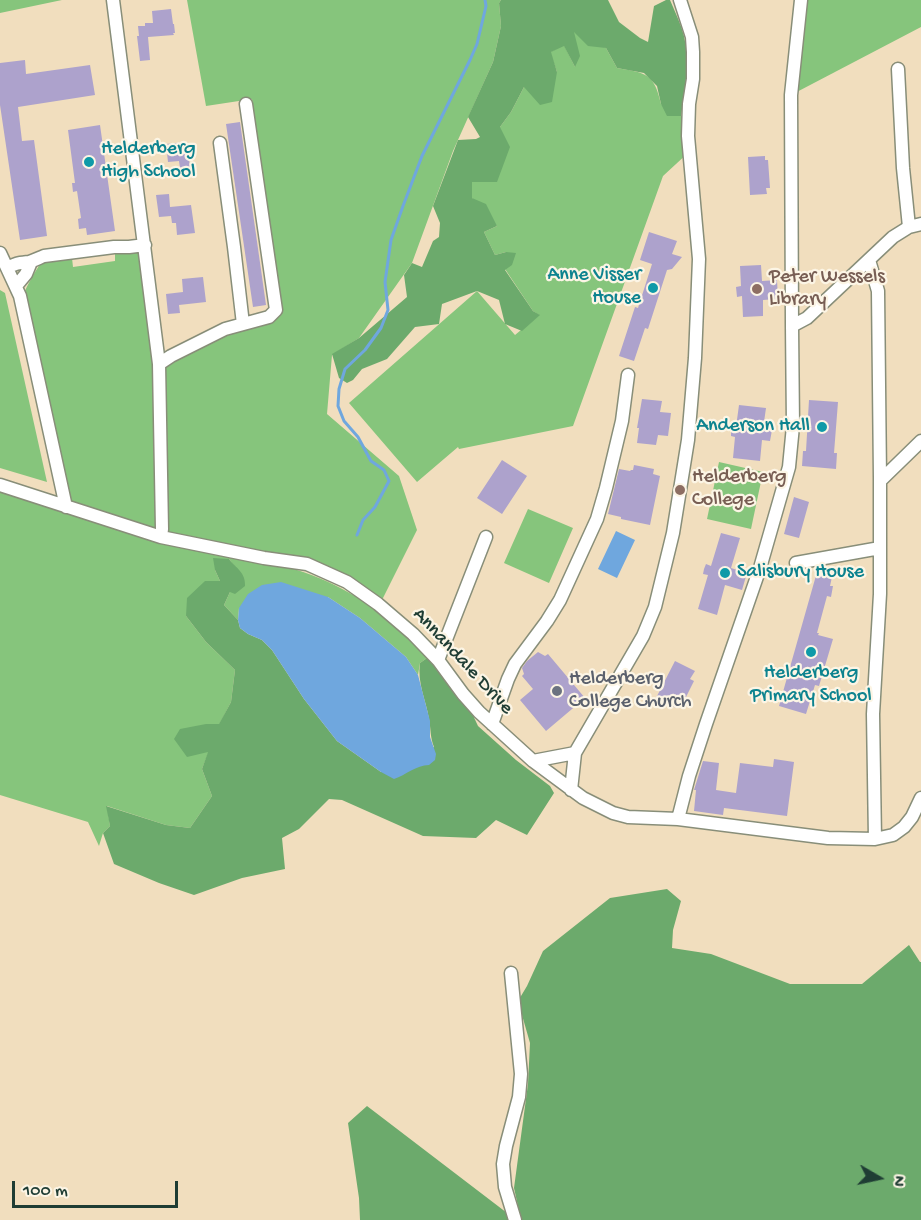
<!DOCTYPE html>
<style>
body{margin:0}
#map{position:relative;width:921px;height:1220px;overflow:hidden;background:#f1debe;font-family:"Gochi Hand",sans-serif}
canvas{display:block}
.north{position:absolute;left:849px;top:1148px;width:60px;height:60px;-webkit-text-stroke:4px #fcf5e5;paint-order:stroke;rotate:99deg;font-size:16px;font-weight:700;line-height:24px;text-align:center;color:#1f3d34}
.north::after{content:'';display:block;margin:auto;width:21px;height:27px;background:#1f3d34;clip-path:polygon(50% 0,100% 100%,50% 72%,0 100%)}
.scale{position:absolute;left:12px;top:1181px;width:166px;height:27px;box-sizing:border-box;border:3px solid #1f3d34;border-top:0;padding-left:8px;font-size:18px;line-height:21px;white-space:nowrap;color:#1f3d34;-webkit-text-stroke:4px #fcf5e5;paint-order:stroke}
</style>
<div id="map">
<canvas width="921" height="1220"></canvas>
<div class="north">N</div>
<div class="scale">100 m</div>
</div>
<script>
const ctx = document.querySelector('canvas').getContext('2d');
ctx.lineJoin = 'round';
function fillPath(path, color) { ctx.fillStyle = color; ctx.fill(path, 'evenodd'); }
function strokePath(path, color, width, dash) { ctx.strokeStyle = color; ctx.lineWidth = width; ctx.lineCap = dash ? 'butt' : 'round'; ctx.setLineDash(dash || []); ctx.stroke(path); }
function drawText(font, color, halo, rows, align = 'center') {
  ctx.font = font + ' "Gochi Hand",sans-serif'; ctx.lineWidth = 4.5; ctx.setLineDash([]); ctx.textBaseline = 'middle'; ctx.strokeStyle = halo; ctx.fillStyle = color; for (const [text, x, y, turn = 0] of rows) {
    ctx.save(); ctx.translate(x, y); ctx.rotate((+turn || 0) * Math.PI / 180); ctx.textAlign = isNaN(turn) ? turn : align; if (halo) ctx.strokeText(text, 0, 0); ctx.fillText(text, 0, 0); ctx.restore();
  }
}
const green = new Path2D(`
 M0 0H62L0 13Z
 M187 0H501L499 3 501 26 493 62 453 151 412 263 359 338 332 355 327 414 399 476 417 530 381 602 350 579 166 533 162 371 169 359 225 331 273 318 278 291 252 99 206 106Z
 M801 0H921V27L791 95Z
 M573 31 606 48 617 68C646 73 654 73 661 104L680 116 689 115V152L663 176 573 426 459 449 458 447 417 482 349 403 477 291 515 335 539 315 533 311 505 269 506 252 495 255 484 232 497 226 472 198V182L500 127 511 112 524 87 557 72 550 52 564 45 575 67Z
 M137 251 144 260 156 364 159 530 71 501 27 307C26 302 24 296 25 292 25 288 40 264 42 261L72 258 73 267 115 261V253Z
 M0 290 5 293 47 482 0 468Z
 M719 462 763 472 751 529 707 519Z
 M0 487 214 550V555C236 558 259 561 282 566 322 575 364 598 395 625 406 635 416 647 427 658L420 663 418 675 406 657 360 618 328 597 239 608 238 620 224 605 230 592 236 568 229 559 215 570 220 581 186 616 206 642 235 670 231 702 219 725 206 724 209 751 202 769 212 796 190 828 166 825 107 806 110 826 103 833 99 846 88 822 0 795Z
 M528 509 573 528 549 583 504 563Z`);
const forest = new Path2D(`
 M501 0H608L619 22 640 38 648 42 654 6 666 0H670C675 12 681 24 684 36 690 61 685 91 681 116H667L661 104 657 86 644 73 617 68 606 48 588 46 574 32 580 56 575 67 564 46 551 52 557 72 552 102 540 105 524 87 511 112 500 127 510 147 497 182H472V198L486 204 497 226 484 232 495 255 506 252 516 253 512 265 505 270 533 311 540 315 522 331 505 324 499 300 477 291 442 304 439 324 415 327 387 359 362 369 353 380 347 383 339 378 332 354 359 338 407 297 404 275 412 263 422 267 433 241 439 237 440 223 433 206 458 140 476 139 480 137 468 117 493 62 501 26 499 3Z
 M213 558 229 559C236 568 246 573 245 586L235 594 230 592 224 605 238 620 240 628 248 634 262 640 272 650 304 699 337 741 381 772 434 747C430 737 431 730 429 719 426 700 417 683 420 663L427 658 439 665 463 694 478 726 516 760 550 786 554 793 527 835 496 820 476 838 423 836 342 800 329 799 299 829 282 838 285 869 242 878 194 895 159 883 114 864 103 833 110 826 106 806 166 825 190 828 212 796 202 769 208 752 187 757 174 739 180 729 206 724H219L231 702 235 670 206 642 186 616 187 598 205 581H220L215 570Z
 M667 889 681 901 673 930 672 948 711 954 790 984H862L909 945 920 962H921V1220H360L359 1198 348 1123 367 1106 511 1216 520 1215 514 1188 528 1084 530 1043 518 1001 527 986 543 951 610 898Z`);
const water = new Path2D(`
 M616 531 635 540 617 578 598 569Z
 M281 582 328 597 360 618 406 657 418 675 430 721V737L436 754 435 760 429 765C416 765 406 775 394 779L381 772 337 741 304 699 272 650 262 640 248 634 240 628 238 620 239 608 248 594 262 585Z`);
const stream = new Path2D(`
 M357 535 363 520 375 507 389 481 384 470 371 461 358 437 344 421 338 406 339 389 345 369 365 350 381 328 388 310 385 282 391 240 403 206 422 156 470 60 477 44 486 6 485 0`);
const building = new Path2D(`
 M171 9 173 24H174L175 33H173L174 35 148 37 150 60 140 61 137 36H139L138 26H145V23H153L152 11Z
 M25 60 26 74 90 65 95 95 18 107 22 141 34 140 47 236 20 240 0 105V63Z
 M240 122 266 305 253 307 226 124Z
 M100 125 115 231 87 235 86 228 79 229 78 219 81 218 77 191 73 192 72 183H75L68 130Z
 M187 142 190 167 180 168 179 161 168 162 166 144Z
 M765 156V160H768L770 188H766L767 194 750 195 748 157Z
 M169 194 170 207 191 205 195 233 177 235 176 223H172L171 216 159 217 156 195Z
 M649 232 677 241 672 254 682 257 672 269 667 270 648 329 645 328 634 361 619 356 635 307 638 308 652 264 640 260Z
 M761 265 762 281 777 280 778 299 763 300V316L743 317 742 296 737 297 736 287 741 286 740 266Z
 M203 277 206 302 179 305 180 313 168 314 166 294 183 292 182 279Z
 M642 399 662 401 660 412 671 413 668 436 658 435 656 445 637 443 639 428H637Z
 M809 400 838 402 834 453H837L836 469 802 466 803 451H806Z
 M739 405 766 408 763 429 772 430 770 441 762 440 760 461 733 458 735 437 731 436V431L732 426 736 427Z
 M502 460 527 476 502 514 477 498Z
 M634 465 654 469 653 474 660 476 650 525 621 519V517L608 514 619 469 630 471 631 470H633Z
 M794 497 809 502 799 538 784 534Z
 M721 533 740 538 731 568 747 573 742 590 725 585 717 615 698 609 708 575 703 574 704 569 706 564 711 566Z
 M817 572 832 577 830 586H833L831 597 827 596 817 633H819L818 635 833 639 819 686 815 685 806 714 779 706Z
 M538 652 545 656 548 654 585 698 546 731 520 700 533 689 522 676 524 674 522 668 527 661Z
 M675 661 695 671 690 679 694 681 685 699 681 697 676 708 656 698Z
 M774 759 794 762 787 816 724 808 723 815 694 811 696 790H694L703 761 719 763 716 790 736 793 740 763 773 767Z`);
const street = new Path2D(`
 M113 0 159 364 162 529 161 537
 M898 69 903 168 909 227
 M220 143 234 247 243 324
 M0 253 20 296 66 507
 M869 260 878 291 880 478V594L873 714 875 839
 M8 268C15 263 20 263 29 262 33 261 39 258 44 256L114 247H129L145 245
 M16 286 26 274 31 262
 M792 326 791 95 801 0
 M159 364 171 356 225 329 269 317 276 310 246 104
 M880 481 921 441
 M0 485 161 537 264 558 307 564 347 582 378 604 413 634 438 660 463 694 479 712 533 761 583 798 613 813 628 817 678 819 828 838 875 839 893 835 904 827 912 817 921 798
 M796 563 880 548
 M438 660 486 537
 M492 724 508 679 515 664 547 621 560 600 597 519 606 488 622 421 628 375
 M533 761 575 753
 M571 790 575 753 643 636 655 607 673 533 688 440 695 358 699 259 688 136 689 104 693 79V52L692 37 680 0
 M678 819 689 776 706 724 760 568 789 467 793 426 792 326 807 318 893 237 909 227 921 224
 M511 973 521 1074 519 1097 506 1146 503 1164 505 1187 515 1220`);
const markers = [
 [89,162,6,"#0f9aa8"],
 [653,288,6,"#0f9aa8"],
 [757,289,6,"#8d6e63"],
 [822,427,6,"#0f9aa8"],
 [680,490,6,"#8d6e63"],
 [725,573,6,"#0f9aa8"],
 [811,652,6,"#0f9aa8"],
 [557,691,6,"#6b7280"]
];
const cultureNames = [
 ["Helderberg",101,150],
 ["High School",101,173],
 ["Anne Visser",641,276,"right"],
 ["House",641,299,"right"],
 ["Anderson Hall",810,427,"right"],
 ["Salisbury House",737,573],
 ["Helderberg",811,674,"center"],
 ["Primary School",811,697,"center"]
];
const educationNames = [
 ["Peter Wessels",769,278],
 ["Library",769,301],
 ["Helderberg",692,478],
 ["College",692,501]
];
const streetNames = [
 ["Annandale Drive",462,662,47]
];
const worshipNames = [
 ["Helderberg",569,680],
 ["College Church",569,703]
];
fillPath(green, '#86c57c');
fillPath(forest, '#6caa6c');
fillPath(water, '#6fa7de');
strokePath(stream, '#6fa7de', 3);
fillPath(building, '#ada2cc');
strokePath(street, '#888e79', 15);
strokePath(street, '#fff', 12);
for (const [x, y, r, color] of markers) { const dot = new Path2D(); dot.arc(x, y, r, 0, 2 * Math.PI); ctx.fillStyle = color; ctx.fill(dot); strokePath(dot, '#fcf5e5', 2); }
drawText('20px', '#0d838f', '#fcf5e5', cultureNames, 'left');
drawText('20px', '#785e54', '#fcf5e5', educationNames, 'left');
drawText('20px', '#1f3d34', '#fcf5e5', streetNames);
drawText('20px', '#5b616d', '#fcf5e5', worshipNames, 'left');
</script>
